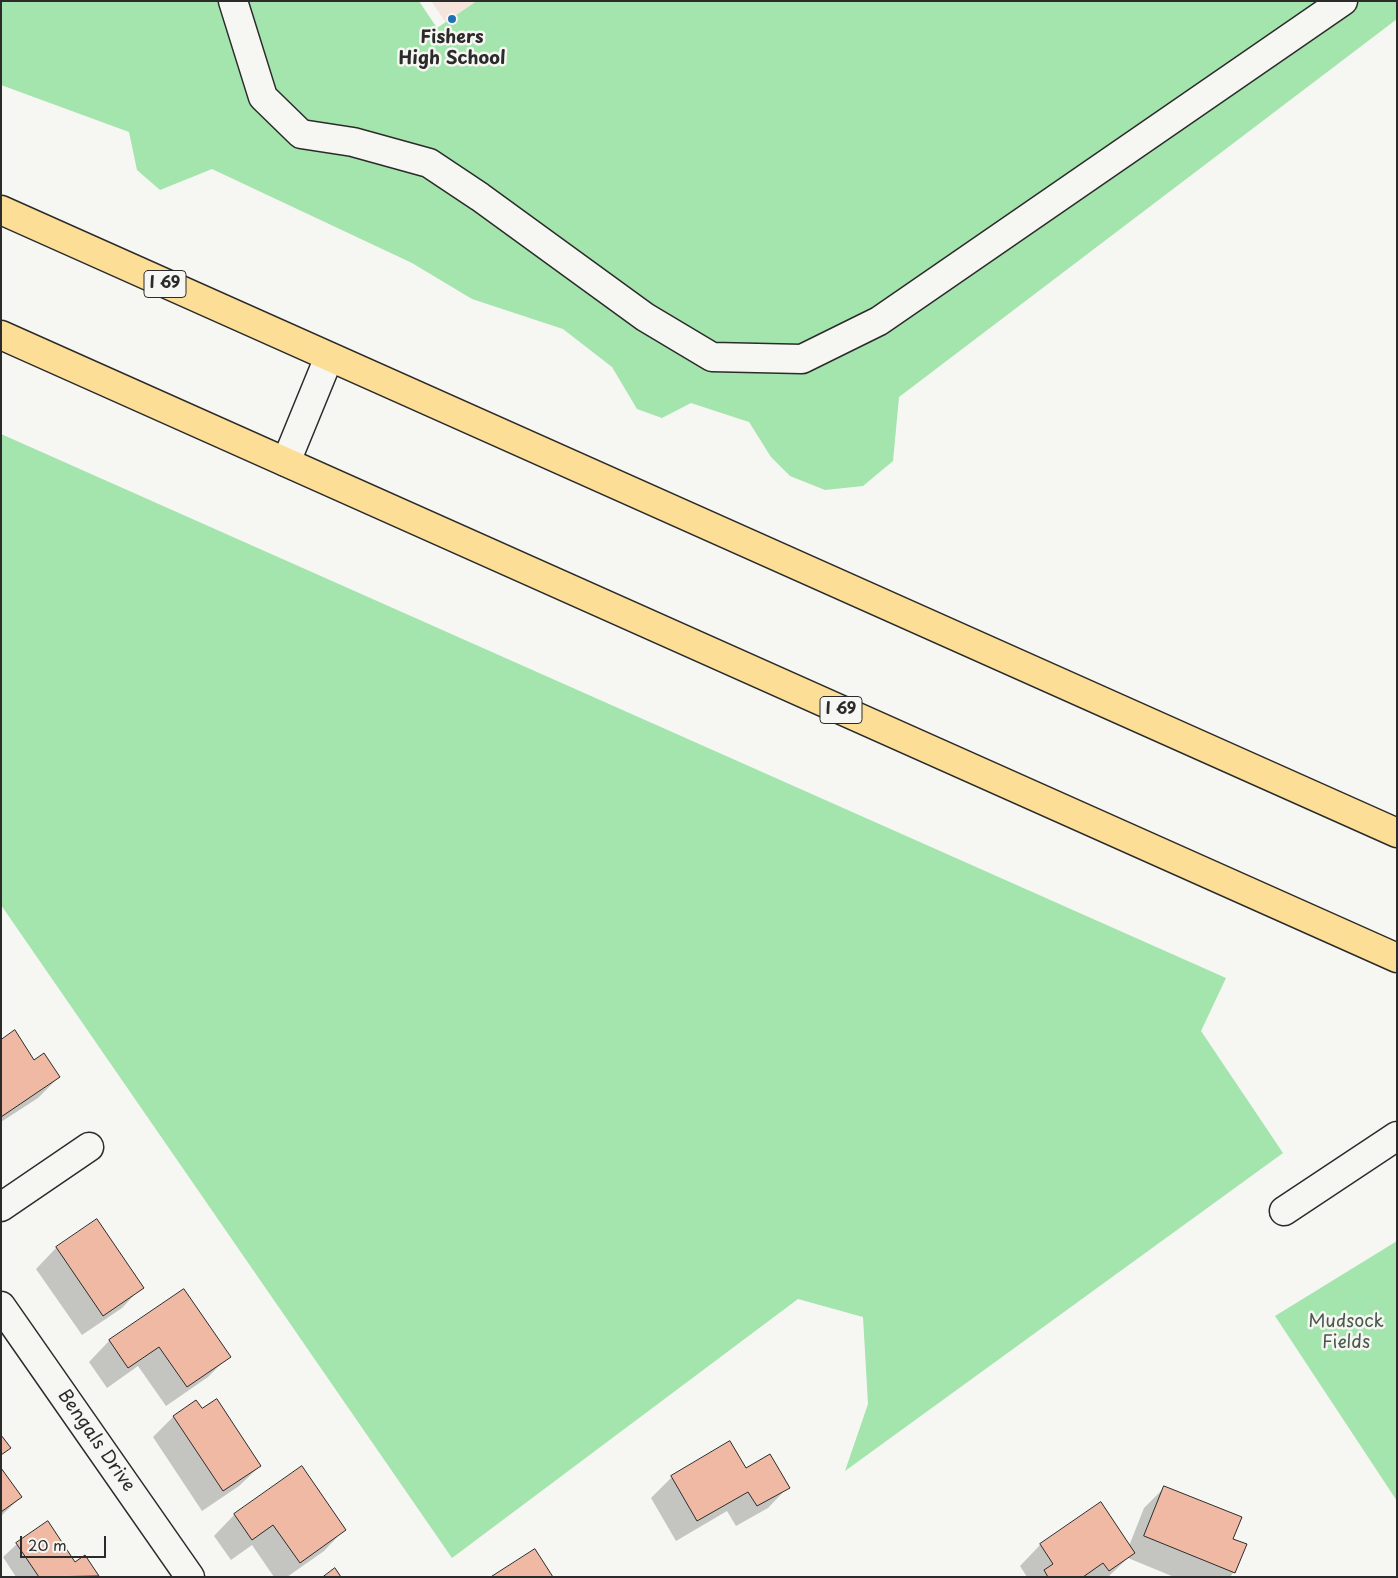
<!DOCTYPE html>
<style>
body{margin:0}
#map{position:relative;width:1398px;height:1578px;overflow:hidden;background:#f6f6f2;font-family:"Playpen Sans",sans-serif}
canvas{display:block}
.frame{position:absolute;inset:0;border:2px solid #2b2b2b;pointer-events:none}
.scale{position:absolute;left:20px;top:1536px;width:86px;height:22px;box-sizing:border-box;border:2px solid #2b2b2b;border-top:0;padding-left:6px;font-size:15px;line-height:18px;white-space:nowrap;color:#2b2b2b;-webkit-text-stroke:4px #f6f6f2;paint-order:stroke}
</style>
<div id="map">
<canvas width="1398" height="1578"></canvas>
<div class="frame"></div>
<div class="scale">20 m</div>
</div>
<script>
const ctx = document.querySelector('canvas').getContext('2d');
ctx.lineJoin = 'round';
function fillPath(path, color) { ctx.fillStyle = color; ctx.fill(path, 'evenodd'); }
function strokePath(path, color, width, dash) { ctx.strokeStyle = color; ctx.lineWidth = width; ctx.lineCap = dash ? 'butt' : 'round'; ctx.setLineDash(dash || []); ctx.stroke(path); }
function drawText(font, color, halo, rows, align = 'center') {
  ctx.font = font + ' "Playpen Sans",sans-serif'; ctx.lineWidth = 5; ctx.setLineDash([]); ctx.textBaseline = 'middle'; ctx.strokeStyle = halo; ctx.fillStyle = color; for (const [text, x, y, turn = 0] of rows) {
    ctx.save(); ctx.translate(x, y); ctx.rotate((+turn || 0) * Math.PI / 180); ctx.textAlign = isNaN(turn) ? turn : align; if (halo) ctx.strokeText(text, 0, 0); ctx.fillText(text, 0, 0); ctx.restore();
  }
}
const built = new Path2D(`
 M431 1H486L449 27Z`);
const green = new Path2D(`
 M1 1H419L437 28 477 1H1397V19L899 397 893 461 863 486 825 490 790 476 771 457 749 422 691 403 662 418 637 409 612 367 563 329 472 299 412 263 212 169 160 190 137 170 129 132 1 85Z
 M1 434 1226 978 1201 1031 1283 1153 845 1471 868 1404 863 1317 798 1299 452 1558 1 905Z
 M1397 1241V1501L1275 1316Z`);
const shadow = new Path2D(`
 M1 1041 59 1077 38 1098 1 1122Z
 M96 1221 142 1287 122 1308 82 1335 36 1269 56 1248Z
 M183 1290 229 1356 208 1377 166 1406 138 1366 107 1388 89 1362 109 1341Z
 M196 1402 202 1410 260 1466 239 1486 202 1511 153 1437 173 1417Z
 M730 1443 745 1470 788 1487 768 1508 736 1526 727 1511 676 1541 651 1498 672 1477Z
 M301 1468 344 1530 324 1551 287 1577H274L252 1545 231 1560 214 1536 234 1515Z
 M1 1470 21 1497 1 1516Z
 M1164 1488 1232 1539 1234 1572 1230 1577H1174L1128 1558 1108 1577H1027L1020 1566 1040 1545 1100 1504 1129 1546 1144 1508Z
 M17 1544 97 1576 16 1577 3 1557Z`);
const building = new Path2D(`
 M15 1030 34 1060 44 1053 60 1077 1 1117V1040Z
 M97 1219 144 1288 103 1316 56 1247Z
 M184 1289 231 1357 187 1387 159 1347 128 1368 109 1340Z
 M217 1399 261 1466 223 1491 173 1416 196 1400 202 1408Z
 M1 1435 11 1448 1 1455Z
 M730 1441 746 1468 770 1454 790 1488 757 1506 748 1492 697 1521 671 1476Z
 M302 1466 346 1530 300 1563 273 1525 252 1540 234 1514Z
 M1 1468 22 1497 1 1512Z
 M1164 1486 1242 1517 1233 1539 1247 1544 1235 1573 1144 1536Z
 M1101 1502 1135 1553 1109 1571 1103 1563 1083 1577H1048L1044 1570 1053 1564 1040 1544Z
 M48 1521 75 1562 85 1555 99 1576 39 1577 16 1543Z
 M535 1549 553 1577H491Z
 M335 1568 341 1577H323Z`);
const minor = new Path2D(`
 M233 1 263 97 301 134 353 142 429 163 480 197 645 317 712 357 802 359 879 321 1343 1
 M286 462 329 357
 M1 1207 89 1147
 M1284 1211 1397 1136
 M1 1306 190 1577`);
const highway = new Path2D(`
 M1 210 1397 833
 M1 335 1397 958`);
const markers = [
 [452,19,5,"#1f6fb2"]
];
const shields = [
 [165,284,42],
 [841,710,42]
];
const shieldNames = [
 ["I 69",165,284],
 ["I 69",841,710]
];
const poiNames = [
 ["Fishers",452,38],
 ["High School",452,59]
];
const parkNames = [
 ["Mudsock",1346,1322],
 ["Fields",1346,1343]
];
const streetNames = [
 ["Bengals Drive",96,1441,55]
];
fillPath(built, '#f4e4db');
fillPath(green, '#a4e4ad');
fillPath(shadow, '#0003');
fillPath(building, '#efb9a4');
strokePath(building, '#2b2b2b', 1);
strokePath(minor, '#2b2b2b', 31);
strokePath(highway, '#2b2b2b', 31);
strokePath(minor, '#f6f6f2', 28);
strokePath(highway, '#fdde96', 28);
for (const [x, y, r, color] of markers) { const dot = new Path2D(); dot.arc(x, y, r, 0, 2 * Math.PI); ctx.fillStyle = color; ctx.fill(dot); strokePath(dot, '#f6f6f2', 2); }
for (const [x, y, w] of shields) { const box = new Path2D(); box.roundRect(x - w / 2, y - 13.5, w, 27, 4); ctx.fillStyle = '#f6f6f2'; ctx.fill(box); strokePath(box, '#2b2b2b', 1); }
drawText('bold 16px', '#2b2b2b', null, shieldNames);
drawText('bold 18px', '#2b2b2b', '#f6f6f2', poiNames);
drawText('18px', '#49594c', '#f6f6f2', parkNames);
drawText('18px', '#2b2b2b', '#f6f6f2', streetNames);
</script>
